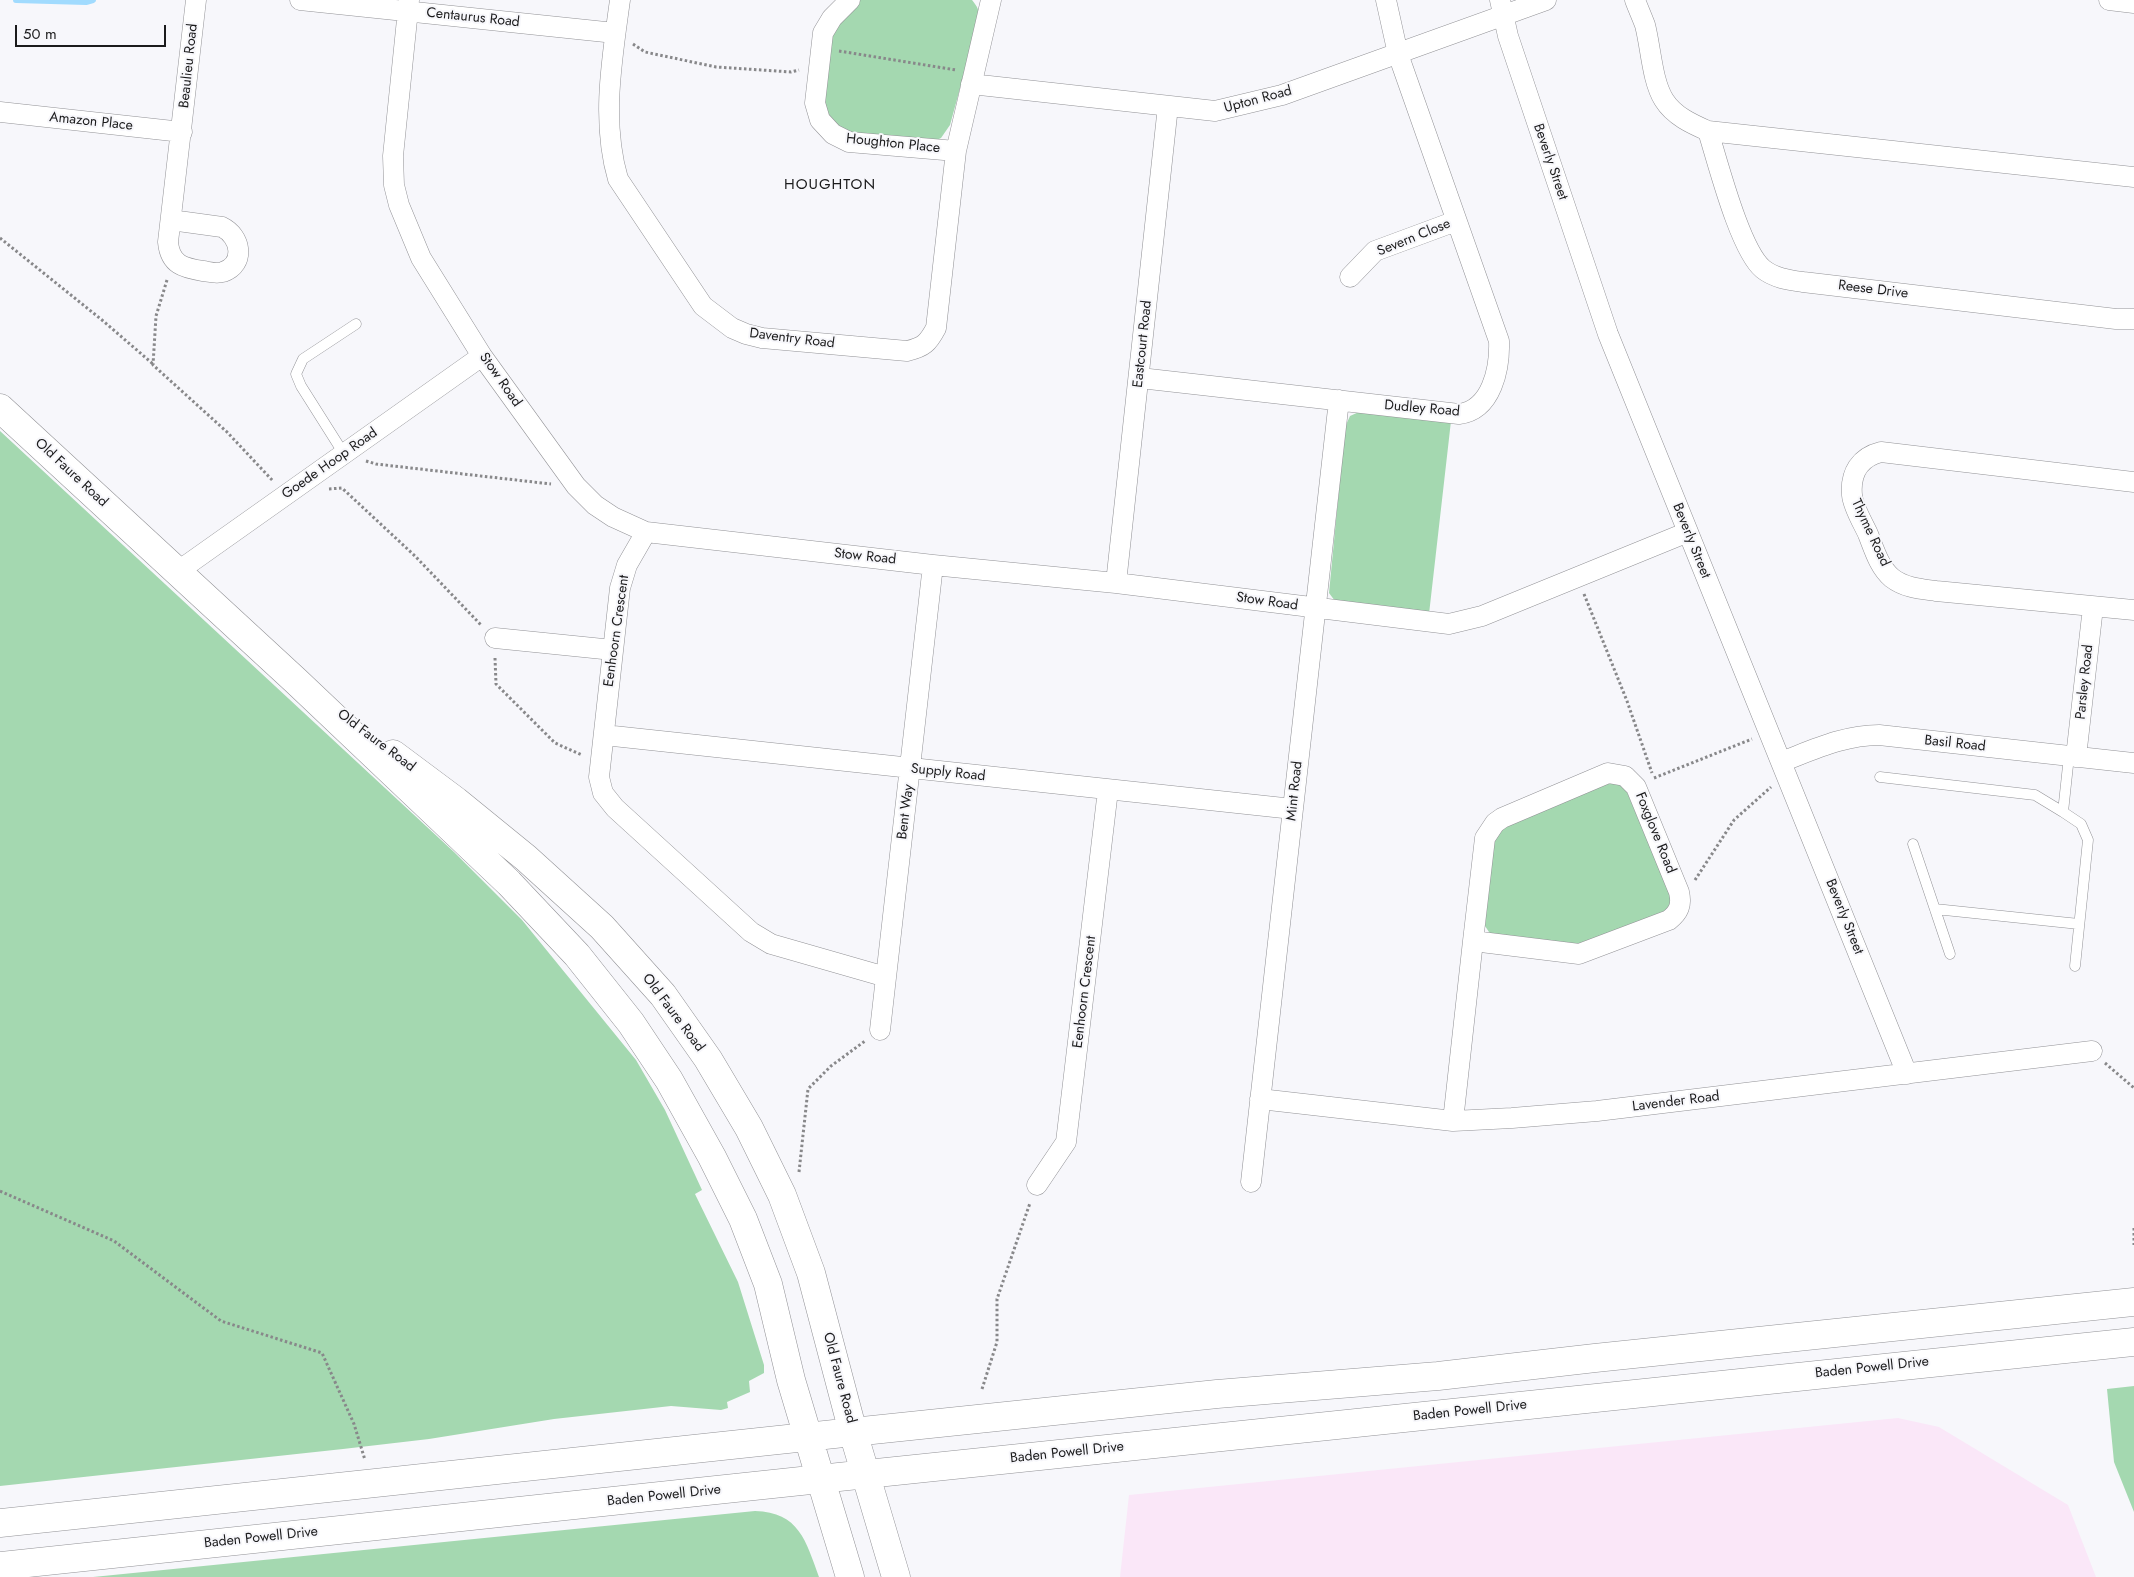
<!DOCTYPE html>
<style>
body{margin:0}
#map{position:relative;width:2134px;height:1577px;overflow:hidden;background:#f7f7fb;font-family:Jost,sans-serif}
canvas{display:block}
.scale{position:absolute;left:15px;top:25px;width:151px;height:22px;box-sizing:border-box;border:2px solid #1b1b1c;border-top:0;padding-left:6px;font-size:15px;line-height:18px;white-space:nowrap;color:#1b1b1c;-webkit-text-stroke:4px #f7f7fb;paint-order:stroke}
</style>
<div id="map">
<canvas width="2134" height="1577"></canvas>
<div class="scale">50 m</div>
</div>
<script>
const ctx = document.querySelector('canvas').getContext('2d');
ctx.lineJoin = 'round';
function fillPath(path, color) { ctx.fillStyle = color; ctx.fill(path, 'evenodd'); }
function strokePath(path, color, width, dash) { ctx.strokeStyle = color; ctx.lineWidth = width; ctx.lineCap = dash ? 'butt' : 'round'; ctx.setLineDash(dash || []); ctx.stroke(path); }
function drawText(font, color, halo, rows, align = 'center') {
  ctx.font = font + ' Jost,sans-serif'; ctx.lineWidth = 4; ctx.setLineDash([]); ctx.textBaseline = 'middle'; ctx.strokeStyle = halo; ctx.fillStyle = color; for (const [text, x, y, turn = 0] of rows) {
    ctx.save(); ctx.translate(x, y); ctx.rotate((+turn || 0) * Math.PI / 180); ctx.textAlign = isNaN(turn) ? turn : align; if (halo) ctx.strokeText(text, 0, 0); ctx.fillText(text, 0, 0); ctx.restore();
  }
}
const commercial = new Path2D(`
 M1898 1418 1939 1427 2068 1505 2096 1577H1120L1129 1495Z`);
const green = new Path2D(`
 M860 0H972C977 6 980 11 979 19L950 125 941 138 933 142 850 134 836 127 824 107 830 34 840 19Z
 M1361 411 1451 421 1429 614 1335 601 1329 593 1345 427 1350 416Z
 M0 431 454 852 522 920 636 1060 665 1110 702 1190 695 1194 738 1282 764 1365V1373L749 1381 750 1392 727 1402 728 1408 721 1410 671 1406 554 1419 429 1439 343 1449 0 1486Z
 M1615 781 1625 787 1670 895V905L1663 913 1581 945 1491 935 1485 926 1492 846 1502 826Z
 M2134 1386V1512L2114 1462 2107 1389Z
 M755 1511C799 1512 806 1541 819 1577H93Z`);
const stream = new Path2D(`
 M16 0 86 2 93 0`);
const path = new Path2D(`
 M633 44 645 52 716 67 791 72 799 70
 M839 51 956 70
 M0 238 102 320 153 364
 M167 280 156 316 153 365 227 432 273 481
 M366 461 376 464 551 484
 M329 489 342 488 415 556 481 625
 M1584 594 1627 701 1652 773
 M495 658 496 684 555 743 582 755
 M1654 778 1752 739
 M1695 880 1734 820 1771 787
 M2105 1063 2134 1088
 M799 1172 808 1089 831 1066 865 1041
 M0 1191 114 1241 221 1321 322 1353 354 1424 365 1460
 M2134 1228V1245
 M982 1389 997 1342V1299L1030 1203`);
const service = new Path2D(`
 M344 454 301 386 296 374 303 359 356 324
 M2069 756 2063 812 2081 824 2088 840 2075 966
 M1880 777 2035 795 2063 812
 M1913 844 1950 954
 M1935 909 2079 924`);
const minor = new Path2D(`
 M300 0 615 33
 M409 0 393 156 394 185 399 205 421 258 482 356 576 486 595 505 613 517 646 532 933 565 1116 583 1449 624 1482 616 1688 532
 M620 0C612 59 601 121 618 179L703 306 732 328 746 334 762 338 907 351C924 347 928 343 936 328L956 151 991 0
 M850 0 832 18 823 33 815 103 820 120 833 134 849 142 956 151
 M1500 0 1508 36 1608 334 1907 1074
 M1635 0C1638 8 1642 17 1645 25 1651 48 1652 81 1664 100 1674 116 1692 124 1708 131L2134 177
 M2109 0 2134 3
 M971 84 1215 111 1282 95 1546 0
 M0 112 182 132
 M1708 131C1718 163 1740 250 1763 269 1774 278 1789 280 1803 282L2116 319H2134
 M171 220 222 227C241 236 246 264 223 272 216 274 210 272 203 271 184 268 170 265 168 242L196 0
 M1350 277 1375 251 1456 221
 M1140 378 1459 414C1492 410 1500 368 1499 341L1398 54 1386 0
 M2134 482 1881 452C1860 457 1850 473 1852 495 1853 507 1863 523 1868 534 1874 549 1879 567 1892 578 1905 588 1921 589 1936 591L2134 610
 M646 532 627 565 620 588 599 777 603 793 615 808 751 932 771 944 886 977
 M177 572 482 356
 M1116 583 1168 106
 M495 638 613 650
 M604 735 1293 809
 M2076 757 2093 607
 M1781 762C1813 750 1844 735 1879 735L2134 763
 M1608 773 1625 776 1636 787 1679 892C1682 905 1679 912 1669 920L1579 954 1473 941 1485 838 1495 823 1502 818Z
 M880 1030 933 565
 M1260 1099 1453 1121 1512 1118 1597 1111 2092 1051
 M1453 1121 1473 941
 M1251 1182 1339 400
 M1037 1185 1066 1142 1108 790`);
const secondary = new Path2D(`
 M853 1432 1217 1394 1438 1376 1595 1358 2134 1302
 M867 1474 2134 1342`);
const primary = new Path2D(`
 M0 408 296 681 509 883 577 955 631 1023 669 1080 712 1157 743 1219 768 1284 791 1380 850 1577
 M393 754 456 801 526 858 602 927 663 995 708 1059 749 1128 782 1195 811 1273 853 1432 896 1577
 M0 1523 853 1432
 M0 1566 867 1474`);
const streetNames = [
 ["Centaurus Road",473,18,6],
 ["Beaulieu Road",189,66,-84],
 ["Upton Road",1258,100,-15],
 ["Amazon Place",91,122,6],
 ["Houghton Place",893,144,6],
 ["Beverly Street",1550,162,71],
 ["Severn Close",1414,238,-22],
 ["Reese Drive",1873,290,7],
 ["Daventry Road",792,339,7],
 ["Eastcourt Road",1143,344,-84],
 ["Stow Road",500,380,55],
 ["Dudley Road",1422,409,5],
 ["Goede Hoop Road",330,464,-35],
 ["Old Faure Road",71,473,43],
 ["Thyme Road",1870,533,65],
 ["Beverly Street",1691,541,68],
 ["Stow Road",865,557,6],
 ["Stow Road",1267,602,8],
 ["Eenhoorn Crescent",617,631,-82],
 ["Parsley Road",2085,682,-84],
 ["Old Faure Road",376,741,37],
 ["Basil Road",1955,744,6],
 ["Supply Road",948,773,6],
 ["Mint Road",1295,791,-84],
 ["Bent Way",906,812,-83],
 ["Foxglove Road",1655,833,68],
 ["Beverly Street",1844,917,68],
 ["Eenhoorn Crescent",1085,992,-83],
 ["Old Faure Road",673,1013,53],
 ["Lavender Road",1676,1102,-7],
 ["Baden Powell Drive",1872,1368,-6],
 ["Old Faure Road",839,1378,75],
 ["Baden Powell Drive",1470,1411,-6],
 ["Baden Powell Drive",1067,1453,-6],
 ["Baden Powell Drive",664,1496,-6],
 ["Baden Powell Drive",261,1538,-6]
];
const neighbourhoodNames = [
 ["HOUGHTON",830,185]
];
fillPath(commercial, '#fae7f8');
fillPath(green, '#a4d8b0');
strokePath(stream, '#a1dbfe', 6);
strokePath(service, '#929296', 11);
strokePath(minor, '#929296', 21);
strokePath(secondary, '#929296', 29);
strokePath(primary, '#929296', 29);
strokePath(path, '#88888a', 3, [2.5, 2.5]);
strokePath(service, '#fff', 10);
strokePath(minor, '#fff', 20);
strokePath(secondary, '#fff', 28);
strokePath(primary, '#fff', 28);
drawText('14px', '#1b1b1c', '#f7f7fb', streetNames);
ctx.letterSpacing = '1px';
drawText('15px', '#1b1b1c', '#f7f7fb', neighbourhoodNames);
ctx.letterSpacing = '0px';
</script>
